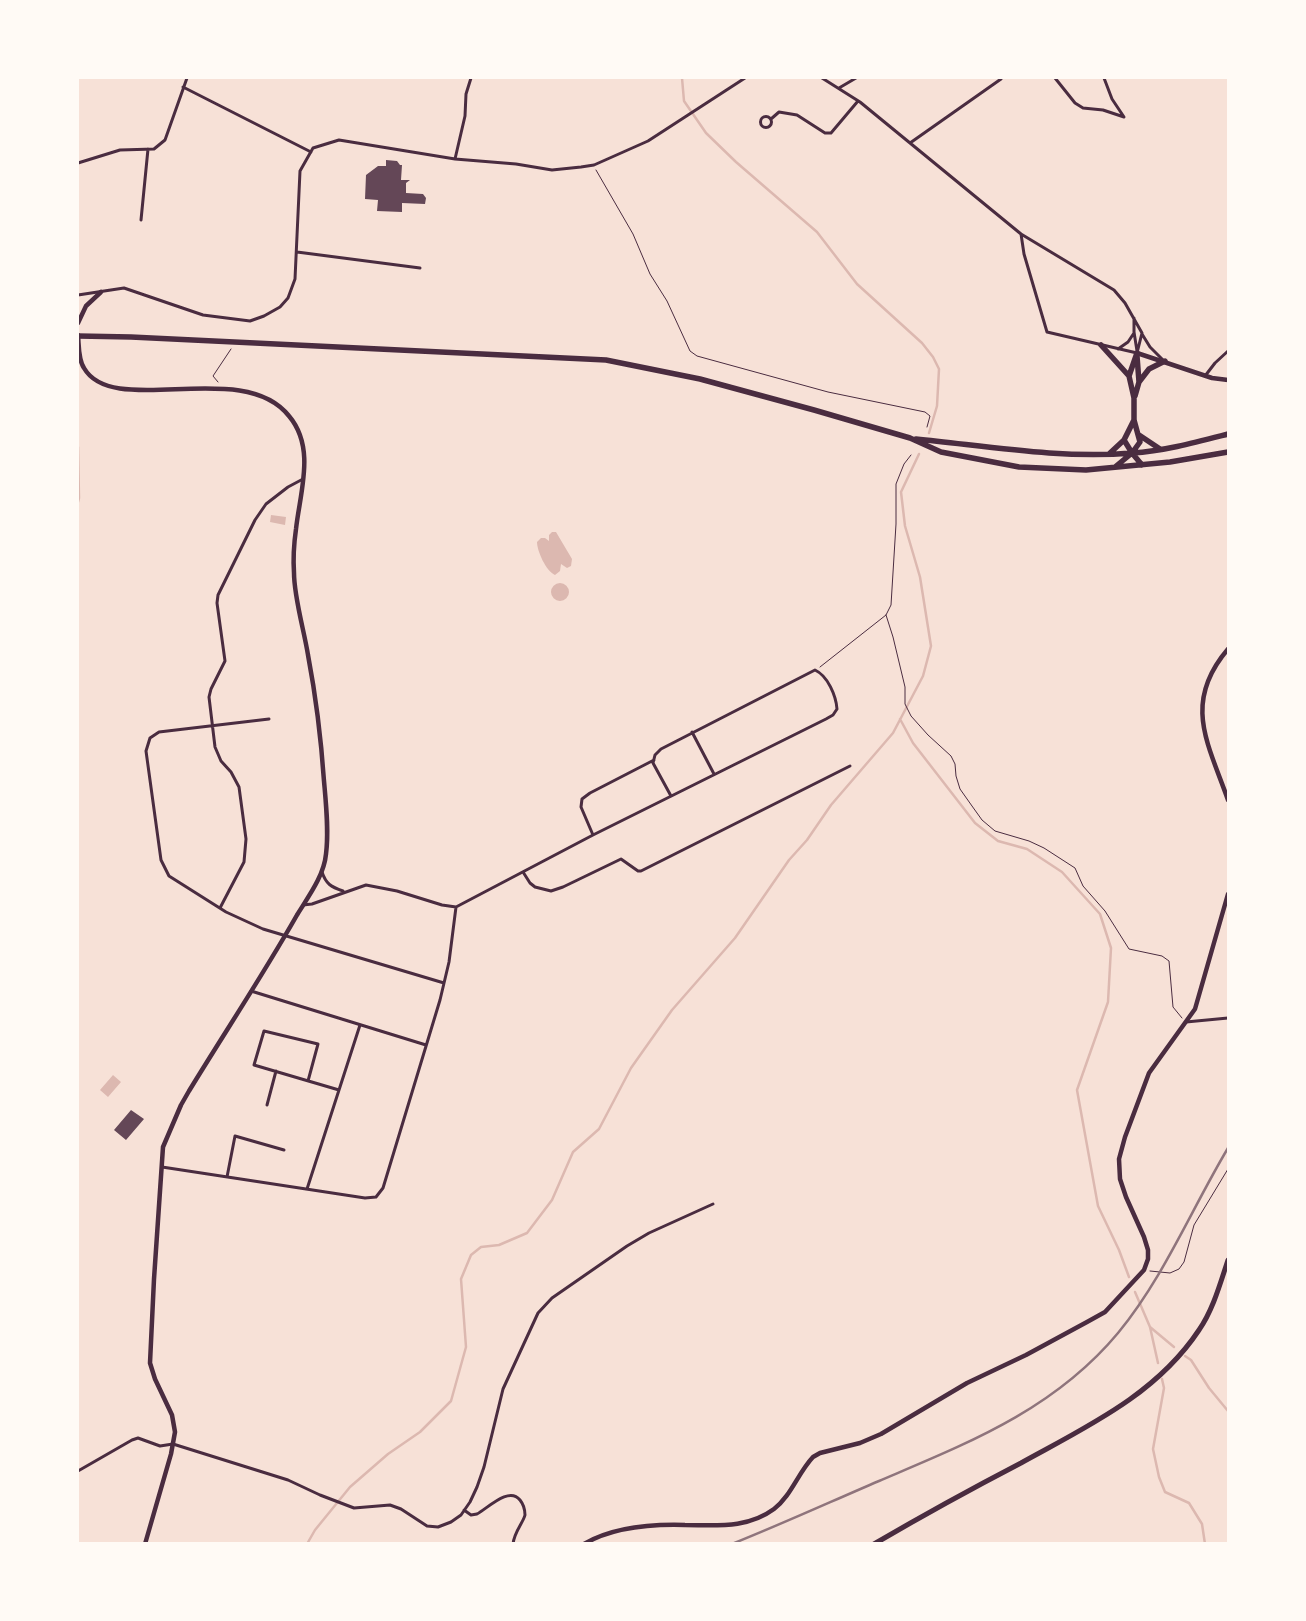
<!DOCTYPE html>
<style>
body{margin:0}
#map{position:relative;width:1306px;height:1621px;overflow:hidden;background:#f7e1d7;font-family:Commissioner,sans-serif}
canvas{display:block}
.frame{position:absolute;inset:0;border:79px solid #fffaf5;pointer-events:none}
</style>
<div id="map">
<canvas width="1306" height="1621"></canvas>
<div class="frame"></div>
</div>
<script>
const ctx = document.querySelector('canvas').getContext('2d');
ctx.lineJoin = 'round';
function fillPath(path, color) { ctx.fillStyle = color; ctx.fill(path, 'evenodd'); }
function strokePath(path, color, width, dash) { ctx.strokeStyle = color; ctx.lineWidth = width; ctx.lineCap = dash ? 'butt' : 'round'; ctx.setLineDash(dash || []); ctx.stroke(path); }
const water = new Path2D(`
 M271 515 286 517 285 525 270 522Z
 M552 532H556L572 559 571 566 567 568 561 564 560 571 555 575C546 571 537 551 537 542L541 538H545L549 541V535Z
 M551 592a9 9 0 1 1 18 0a9 9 0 1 1-18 0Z
 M113 1075 121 1082 108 1097 100 1090Z`);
const stream = new Path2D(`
 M682 78 684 101 706 133 736 162 817 232 857 284 922 343 933 357 939 369 937 406 929 433
 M78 447 79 498 78 502
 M900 719 913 743 975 823 998 841 1027 849 1062 872 1100 914 1111 948 1108 1002 1077 1090 1098 1206 1119 1250 1129 1277
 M1135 1292 1150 1327 1158 1363
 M1150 1327 1174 1347
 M1185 1356 1191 1360 1209 1388 1228 1411
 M1162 1379 1164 1388 1153 1449 1159 1477 1165 1492 1189 1503 1202 1524 1205 1544
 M307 1544 315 1530 350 1487 388 1454 420 1432 451 1401 466 1347 461 1279 471 1255 481 1247 499 1245 527 1233 552 1200 573 1152 599 1129 631 1068 672 1010 735 938 789 860 807 840 831 805 893 733 923 676 931 646 920 577 905 526 901 492 919 454`);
const building = new Path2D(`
 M386 160 397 161 400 165H402L401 180H410L406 183V193L423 194 426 198 425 204 402 203V212L377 211 378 200 365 199 366 175 378 166H386Z
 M131 1110 144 1119 126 1140 114 1130Z`);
const path = new Path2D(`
 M596 170 633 234 650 274 667 301 690 351 697 356 828 392 925 412 930 416 927 427
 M218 382 213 376 231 349
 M886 615 893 637 905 687V704L911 716 928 735 951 756 955 764 956 776 960 789 972 806 982 820 995 831 1029 841 1044 848 1075 868 1083 886 1105 911 1129 949 1162 956 1169 961 1173 1007 1182 1018
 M820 667 886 615 891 605 896 524V484L904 464 911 455
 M1150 1271 1170 1273 1179 1269 1184 1262 1194 1225 1228 1169`);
const minor = new Path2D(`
 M822 78 860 102 1021 234 1114 290 1125 303 1142 333 1137 353
 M1055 78 1075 103 1083 108 1103 110 1124 117 1112 99 1104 78
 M183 87 311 152
 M839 88 856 78
 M760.5 122a5.5 5.5 0 1 1 11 0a5.5 5.5 0 1 1-11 0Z
 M771 119 779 112 797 115 825 133H831L858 101
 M910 143 1001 79
 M455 159 465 116 466 94 471 78
 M78 163 120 150 154 149 165 140 187 78
 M141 220 148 149
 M1021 234 1024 254 1047 332 1137 353
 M297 252 420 268
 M78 295 124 288 203 315 250 321 264 316 280 307 288 298 295 279 300 171 313 148 339 140 455 159 516 164 552 170 581 167 594 165 648 141 745 78
 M1134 318V332L1137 351
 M1142 334 1150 347 1164 361
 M1118 349 1128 342 1134 333
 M1205 376 1215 363 1228 351
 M269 719 159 732 150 738 146 751 161 860 169 876 226 912 263 929 444 983
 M692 732 714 774
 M654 760 590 793 582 799 581 807 593 835 826 719 833 715 837 709C836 696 828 676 815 670L661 749 655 755 653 763 671 796
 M322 872C326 884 331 887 343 891
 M523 872 530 883 535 887 551 891 563 887 621 859 638 871H641L850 766
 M303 905 312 904 366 885 397 891 442 905 456 907 593 835
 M220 908 244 862 246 839 239 787 231 772 221 761 215 747 209 697 211 689 225 661 217 603 218 595 255 520 266 504 288 487 303 479
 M251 991 426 1045
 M1186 1022 1228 1018
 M308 1081 318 1044 264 1031 254 1065 339 1090
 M267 1105 276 1071
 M162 1167 365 1198 376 1197 383 1188 440 1000 449 962 456 907
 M227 1177 235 1136 284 1150
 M307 1189 360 1025
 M78 1471 132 1440 138 1438 160 1446 173 1444 288 1480 320 1495 354 1508 390 1505 401 1509 427 1526 438 1527 451 1522 461 1515 470 1502 477 1487 484 1467 503 1389 538 1313 552 1298 627 1246 649 1233 713 1204
 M464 1510 471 1515 477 1514C488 1508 509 1486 520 1500 524 1505 525 1510 525 1515 523 1523 514 1532 513 1544`);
const tertiary = new Path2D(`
 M78 323 86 306 101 292
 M78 335C79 345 78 359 84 368 113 419 243 357 289 416 316 448 300 492 296 529 294 543 293 558 294 573 294 597 304 630 308 655 316 697 321 738 324 781 326 804 329 831 326 854 324 876 308 897 297 915 263 975 225 1032 189 1091L181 1105 163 1147 154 1279 150 1363 155 1379 172 1415 175 1432 171 1454 145 1544
 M1137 353 1212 378 1228 380
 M1228 649C1182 703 1208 743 1228 800
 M584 1544C613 1527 652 1524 685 1525 716 1525 747 1529 774 1509 791 1496 798 1473 813 1457L820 1453 860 1443 881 1434 967 1383 1026 1355 1087 1322 1105 1312 1144 1270 1148 1259V1250L1144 1237 1126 1197 1120 1179 1119 1159 1125 1137 1149 1073 1195 1009 1228 894`);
const secondary = new Path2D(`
 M874 1544C922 1516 971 1489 1021 1463 1086 1427 1156 1395 1199 1330 1213 1310 1220 1284 1228 1260`);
const primary = new Path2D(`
 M78 336 131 337 606 360 700 379 814 410 910 438 941 452 1019 467 1086 470 1170 462 1228 452
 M1101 345 1129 376
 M1139 382 1149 369 1165 361
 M1135 396 1139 382 1137 356
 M1139 435 1160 449
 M916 439C987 446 1060 459 1132 453 1164 451 1197 442 1228 434
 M1124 440 1132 453 1142 465
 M1109 454 1124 440 1134 420
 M1115 467 1132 453 1140 442 1134 420V398L1129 376 1137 353`);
const rail = new Path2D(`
 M732 1544C782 1524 830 1502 879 1481 968 1443 1054 1410 1118 1333 1164 1277 1191 1210 1228 1148`);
fillPath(water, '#dcb8b0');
strokePath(stream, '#dcb8b0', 2.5);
fillPath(building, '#644757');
strokePath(path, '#4a2c40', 1);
strokePath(minor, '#4a2c40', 3);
strokePath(tertiary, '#4a2c40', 4.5);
strokePath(secondary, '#4a2c40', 5);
strokePath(primary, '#4a2c40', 5.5);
strokePath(rail, '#8f747c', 2.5);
</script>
